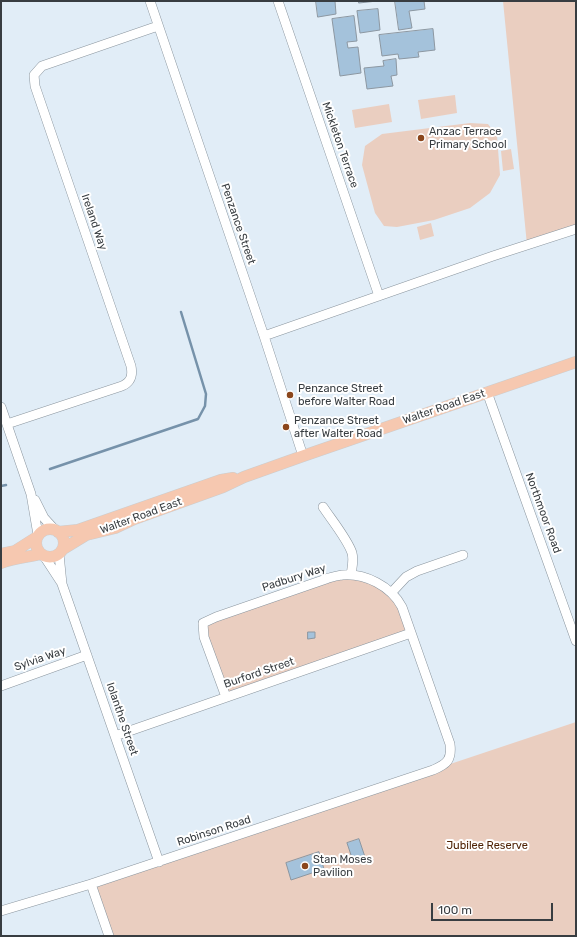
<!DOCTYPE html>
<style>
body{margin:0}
#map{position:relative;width:577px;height:937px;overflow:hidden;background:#e1edf7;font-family:Rubik,sans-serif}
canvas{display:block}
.frame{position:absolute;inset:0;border:2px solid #383d41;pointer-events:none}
.scale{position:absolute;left:431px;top:903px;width:122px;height:18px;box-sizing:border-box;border:2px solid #383d41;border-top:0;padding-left:5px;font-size:12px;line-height:14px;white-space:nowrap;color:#383d41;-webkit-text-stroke:3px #fff;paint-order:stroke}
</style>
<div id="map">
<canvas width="577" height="937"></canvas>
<div class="frame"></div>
<div class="scale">100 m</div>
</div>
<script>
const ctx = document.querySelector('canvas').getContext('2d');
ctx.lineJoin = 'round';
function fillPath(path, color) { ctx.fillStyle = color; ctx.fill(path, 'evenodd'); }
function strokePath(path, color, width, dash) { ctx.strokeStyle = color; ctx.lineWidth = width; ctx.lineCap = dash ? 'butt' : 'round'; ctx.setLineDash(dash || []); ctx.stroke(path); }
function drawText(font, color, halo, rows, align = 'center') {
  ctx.font = font + ' Rubik,sans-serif'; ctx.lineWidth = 4; ctx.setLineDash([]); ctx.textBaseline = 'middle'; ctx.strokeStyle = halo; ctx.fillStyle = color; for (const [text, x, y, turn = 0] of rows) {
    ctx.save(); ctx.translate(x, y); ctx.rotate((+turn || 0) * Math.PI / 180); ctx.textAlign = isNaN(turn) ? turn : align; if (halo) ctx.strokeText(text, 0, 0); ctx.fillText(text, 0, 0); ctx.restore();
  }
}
const green = new Path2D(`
 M503 1H576V229L527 245Z
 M455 95 457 113 421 119 418 100Z
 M389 104 392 122 355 128 352 110Z
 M470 123 488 124 497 136 500 175 490 193 470 208 434 220 397 227 384 226 375 213 362 165 365 146 382 134Z
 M511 149 514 169 503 171 501 151Z
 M431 223 434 236 420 240 417 227Z
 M351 575 392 592 411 633 226 697 204 637 209 619Z
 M576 722V936H109L91 884Z`);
const stream = new Path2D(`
 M50 469 198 419 205 406 206 394 181 312
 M1 486 6 485`);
const building = new Path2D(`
 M316 1H335L336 14 318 17Z
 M359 1H377L359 3Z
 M395 1H424L425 9 409 11 412 28 399 30Z
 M378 9 380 30 360 33 357 11Z
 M354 16 357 41 347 42 348 48 358 47 361 73 340 76 332 19Z
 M433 29 435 50 418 52 419 57 399 59 398 54 382 56 379 35Z
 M396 59 397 75 391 76 393 86 367 89 364 68 384 66 383 61Z
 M308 632H315V638L308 639Z
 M359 839 365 857 353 861 347 843Z
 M319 852 324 869 291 880 286 863Z`);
const minor = new Path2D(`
 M150 1 264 336 303 456
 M278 1 379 296
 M264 336 493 256 576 229
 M487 392 576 641
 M1 407 31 494 38 535
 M7 424 122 386C131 382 133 376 131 366L35 86 34 75 42 66 158 26
 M35 500 44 518 55 530
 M323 507C331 519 348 540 352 553 354 560 352 568 351 575
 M59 554 62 584 159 862
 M44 556 61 582
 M392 592 406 577 417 571 463 555
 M1 686 87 655
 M115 736 411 633
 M91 884 109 936
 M1 911 91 884 433 770C447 764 452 760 450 744L402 607C391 586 365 573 342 575 337 576 331 577 326 579L216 617 203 623 204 637 226 697`);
const major = new Path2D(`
 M36 543a14 14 0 1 1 28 0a14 14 0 1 1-28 0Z
 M58 532 78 530 221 480 233 478
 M63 549 86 535 115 528 134 519 223 487 244 477 303 456 576 362
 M1 554 15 551 37 537
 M1 563C14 558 28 557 41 554`);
const markers = [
 [421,138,4,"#8b461c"],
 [290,395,4,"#8b461c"],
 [286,427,4,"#8b461c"],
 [305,866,4,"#8b461c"]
];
const poiNames = [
 ["Anzac Terrace",429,132],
 ["Primary School",429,145],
 ["Penzance Street",298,389],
 ["before Walter Road",298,402],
 ["Penzance Street",294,421],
 ["after Walter Road",294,434],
 ["Stan Moses",313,860],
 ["Pavilion",313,873]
];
const streetNames = [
 ["Mickleton Terrace",340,145,71],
 ["Ireland Way",94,222,71],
 ["Penzance Street",238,224,71],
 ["Walter Road East",444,407,-19],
 ["Northmoor Road",543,513,70],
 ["Walter Road East",141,516,-20],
 ["Padbury Way",294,578,-18],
 ["Sylvia Way",40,659,-19],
 ["Burford Street",259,673,-19],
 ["Iolanthe Street",122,719,71],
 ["Robinson Road",214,831,-18]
];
const parkNames = [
 ["Jubilee Reserve",487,846]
];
fillPath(green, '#eacec0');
strokePath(stream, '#7692aa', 2.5);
fillPath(building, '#a4c2db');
strokePath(building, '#8c97a1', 1);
strokePath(minor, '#8a959e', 10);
strokePath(major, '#cbcdce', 12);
strokePath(minor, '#fff', 9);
strokePath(major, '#f6c8b0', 11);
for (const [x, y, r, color] of markers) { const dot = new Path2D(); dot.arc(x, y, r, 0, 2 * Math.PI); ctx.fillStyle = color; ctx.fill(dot); strokePath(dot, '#fff', 1.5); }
drawText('11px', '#383d41', '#fff', poiNames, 'left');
drawText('11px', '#383d41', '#fff', streetNames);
drawText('11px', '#4f2205', '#fff', parkNames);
</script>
